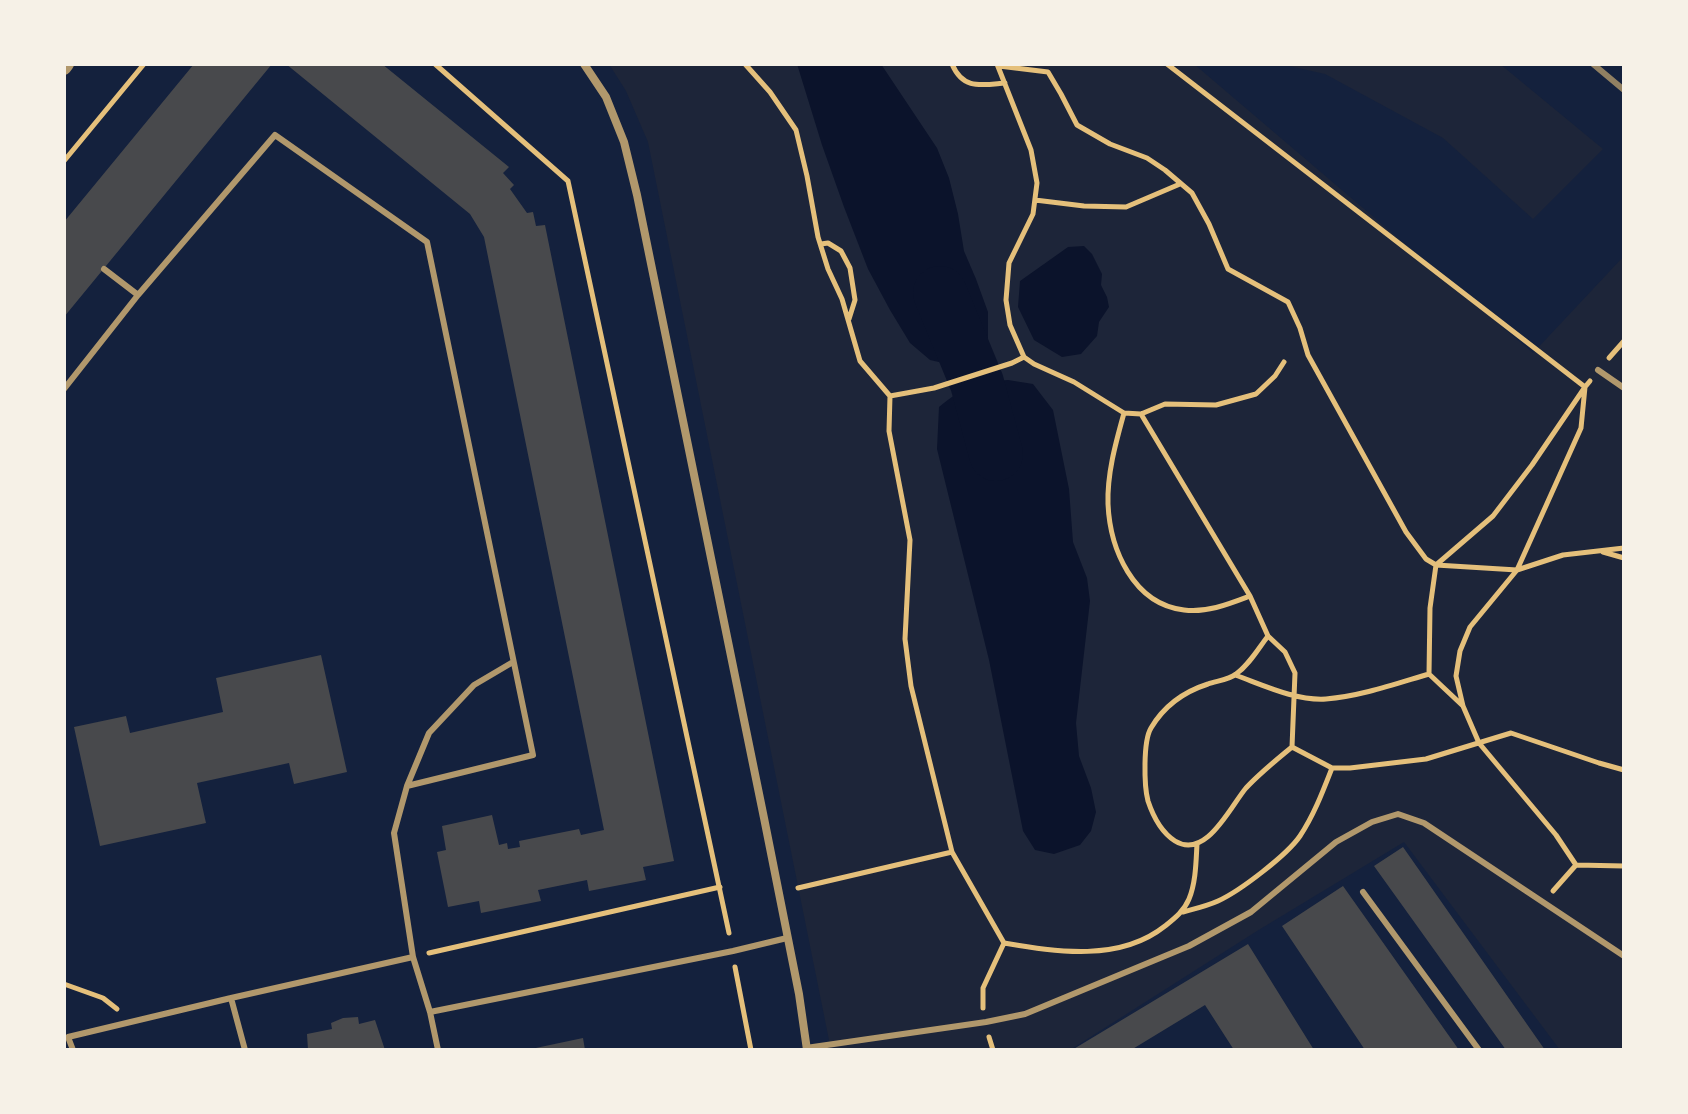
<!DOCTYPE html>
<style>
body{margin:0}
#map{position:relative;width:1688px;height:1114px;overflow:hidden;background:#14213d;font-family:"IBM Plex Sans",sans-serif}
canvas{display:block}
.frame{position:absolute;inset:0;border:66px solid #f6f1e7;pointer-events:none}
</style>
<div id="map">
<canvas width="1688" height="1114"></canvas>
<div class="frame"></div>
</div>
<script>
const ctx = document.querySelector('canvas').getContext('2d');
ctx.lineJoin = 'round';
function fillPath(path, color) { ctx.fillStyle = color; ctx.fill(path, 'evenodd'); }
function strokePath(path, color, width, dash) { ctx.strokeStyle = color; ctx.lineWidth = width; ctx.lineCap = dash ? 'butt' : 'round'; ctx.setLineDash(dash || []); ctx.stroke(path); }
const green = new Path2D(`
 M609 64H1194L1533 353 1624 256V1050H1560L1404 842 1257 931 1070 1050H831L648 142 626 91Z
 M1280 64H1500L1603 149 1533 219 1443 138 1325 74Z`);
const water = new Path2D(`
 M797 64H881L937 148 949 178 958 214 964 251 976 279 988 312V345L981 356 969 362 952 365 930 360 910 343 890 310 868 269 844 207 822 145Z
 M1084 246 1092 254 1102 274 1101 285 1107 297 1109 307 1099 322 1097 336 1081 354 1062 357 1034 340 1018 307 1020 281 1068 247Z
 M1008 380 1033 384 1053 410 1069 489 1073 542 1087 578 1090 601 1076 723 1079 756 1091 788 1096 812 1091 831 1080 845 1054 854 1035 850 1023 831 989 660 937 449 939 407C963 387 977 382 1008 380Z`);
const river = new Path2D(`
 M940 293 977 383 996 454`);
const building = new Path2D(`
 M194 64H272L64 317V222Z
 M286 64H382L509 167 503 173 514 185 510 189 527 213 533 212 536 226 545 225 674 861 643 867 646 880 589 891 587 880 538 890 541 901 481 913 479 901 448 907 437 852 446 850 442 826 492 815 499 845 507 843 508 849 520 847 519 841 579 829 581 835 604 830 484 237 470 214Z
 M321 655 347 772 294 784 289 763 197 783 206 823 100 846 74 727 126 716 130 733 223 712 216 678Z
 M1403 847 1545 1050H1506L1374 866Z
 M1343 886 1459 1050H1365L1282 926Z
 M1248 944 1314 1050H1234L1205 1005 1131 1050H1072Z
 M358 1017 359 1024 375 1020 385 1050H308L307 1034 332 1029 331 1023 343 1018Z
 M583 1038 585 1050H531V1049Z`);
const path = new Path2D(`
 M435 64 568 181 729 933
 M745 64 770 92 796 130 807 176 818 237 828 269 842 299 860 361 890 396 889 431 910 540 905 639 911 686 952 852 1004 943 983 988V1008
 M952 64C963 90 981 85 1005 83
 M997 64 1031 150 1037 183 1033 214 1009 263 1006 300 1010 325 1024 357 1034 364 1074 382 1124 413 1141 414 1165 404 1216 405 1256 394 1275 376 1284 362
 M1167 64 1585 387 1532 465 1493 516 1436 565 1430 608 1429 674 1463 706
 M999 66 1048 72 1061 94 1077 125 1110 144 1147 158 1165 170 1192 193 1209 224 1228 269 1288 302 1300 328 1308 355 1406 532 1426 559 1436 565 1517 570 1581 428 1585 387 1590 381
 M64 161 144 64
 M1035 200 1084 206 1126 207 1180 184
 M821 244 828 243 841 251 850 268 855 300 849 319
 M1609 358 1624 341
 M890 396 934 388 1012 363 1024 357
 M1124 413C1116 442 1107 473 1108 504 1110 549 1133 604 1184 610 1207 613 1229 604 1250 596
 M1141 414 1250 596 1268 636 1285 652 1295 673 1292 747 1332 768H1350L1426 759 1511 733 1599 763 1624 770
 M1624 548 1563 555 1517 570 1470 627 1460 651 1456 676 1463 706 1479 743 1556 835 1576 865 1624 866
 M1603 552 1624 558
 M1268 636C1258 649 1249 665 1236 674 1229 680 1216 681 1208 684 1183 692 1164 706 1151 728 1143 741 1144 786 1148 801 1153 816 1161 832 1175 841 1206 860 1230 807 1246 788 1260 773 1276 760 1292 747
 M1235 675C1263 685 1296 701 1326 699 1361 696 1395 684 1429 674
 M798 888 952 852
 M1553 891 1576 865
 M1183 912C1194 909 1207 906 1218 901 1240 891 1287 855 1300 836 1314 815 1323 791 1332 768
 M1004 943C1057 952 1120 962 1165 926 1175 918 1184 911 1189 899 1196 882 1196 861 1197 844
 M429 953 720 887
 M735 967 751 1050
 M64 984 103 998 117 1009
 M989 1037 993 1050`);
const service = new Path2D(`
 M104 269 138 295
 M1598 370 1624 388
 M64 389 138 295 275 135 427 242 533 755 407 786 394 833 413 957 430 1012 438 1050
 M407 786 429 733 474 685 513 662
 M1363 892 1479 1050
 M430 1012 733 951 787 938
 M806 1048 986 1022 1025 1014 1189 946 1251 912 1336 842 1372 822 1398 814 1424 823 1624 956
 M73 1050 68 1037 231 998
 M245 1050 231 998 413 957`);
const minor = new Path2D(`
 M584 64 606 97 624 142 637 195 764 818 799 994 807 1050`);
const tertiary = new Path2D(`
 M64 68 67 64`);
const rail = new Path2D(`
 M1593 64 1624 90`);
fillPath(green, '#1d2539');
fillPath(water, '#0b132b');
strokePath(river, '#0b132b', 54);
fillPath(building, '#48494c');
strokePath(path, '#e5c07b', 5);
strokePath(service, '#b1986c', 6);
strokePath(minor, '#b1986c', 8);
strokePath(tertiary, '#b1986c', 14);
strokePath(rail, '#918062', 6);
</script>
